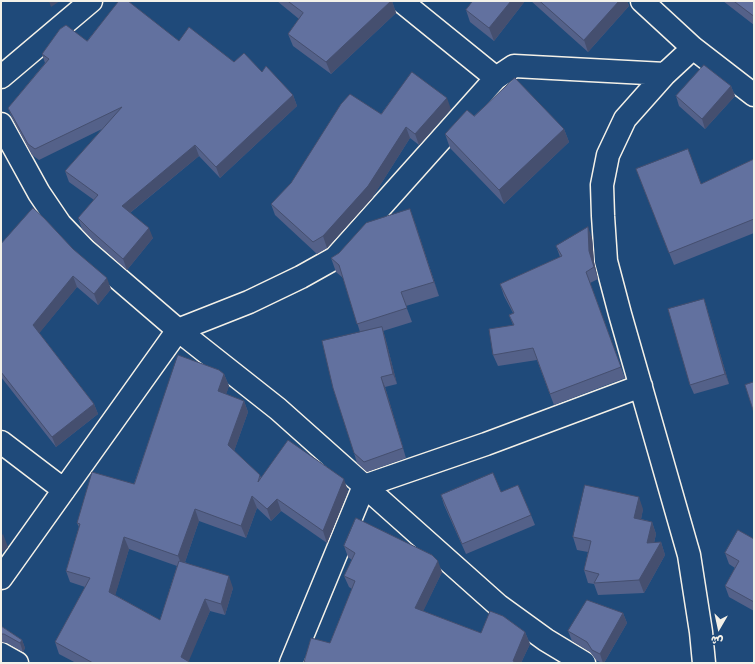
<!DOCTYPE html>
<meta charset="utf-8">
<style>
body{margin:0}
#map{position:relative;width:755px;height:664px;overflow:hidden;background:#1f4a7a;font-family:"Indie Flower","Playpen Sans Arabic",sans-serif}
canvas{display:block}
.frame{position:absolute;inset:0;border:2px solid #f4f1e8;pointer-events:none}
.north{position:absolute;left:699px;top:608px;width:40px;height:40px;-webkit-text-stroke:3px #1f4a7a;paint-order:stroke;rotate:189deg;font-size:11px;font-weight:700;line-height:16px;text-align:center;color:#f4f1e8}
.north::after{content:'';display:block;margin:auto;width:14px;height:18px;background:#f4f1e8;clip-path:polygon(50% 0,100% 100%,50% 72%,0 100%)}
</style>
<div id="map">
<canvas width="755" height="664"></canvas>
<div class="frame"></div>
<div class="north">ش</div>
</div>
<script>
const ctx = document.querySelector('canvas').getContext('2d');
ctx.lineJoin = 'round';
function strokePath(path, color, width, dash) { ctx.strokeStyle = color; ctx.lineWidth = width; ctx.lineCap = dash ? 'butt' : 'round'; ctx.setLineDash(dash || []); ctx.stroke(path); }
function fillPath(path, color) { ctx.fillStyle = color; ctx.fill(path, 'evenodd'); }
const minor = new Path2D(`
 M401 1 496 78
 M642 1 693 48 754 95
 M693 48 665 74 625 119 608 155 602 185 603 216 606 261 620 314 689 555 701 632 704 663
 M1 77 91 1
 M1 124 39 193 60 224 85 250 178 330 278 409 499 606 546 640 584 663
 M1 442 64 490
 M1 578 178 330 249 302 301 277 335 258 496 78 514 66 665 74
 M1 654 17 663
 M291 663 364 486 486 444 641 386`);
const wall = new Path2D(`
 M277 1H392L396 13 331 74 293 46 288 34 299 19Z
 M473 1H525L494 41 470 22 466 10Z
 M531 1H627L629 6 588 52Z
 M723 1H754V25Z
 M87 41H179L234 62 262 72 293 95 297 106 220 178 199 156 130 213 153 238 127 270 94 241 82 229 78 218 94 200 69 182 65 171 102 129 39 160 32 155 12 118 8 108 45 63 42 54Z
 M731 86 735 96 705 129 679 106 676 96Z
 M451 109 419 145 410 138 372 198 327 248 317 254 275 215 271 204 381 114Z
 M474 116 564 129 569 142 504 204 450 148 445 134Z
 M754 159V233L674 265 636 169 701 184Z
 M415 223 439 296 406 306 412 322 383 331 385 337 397 384 385 387 406 458 367 472 357 463 354 453 360 332 343 278 336 272 331 258Z
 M592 238 594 262 598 279 590 283 625 378 554 405 537 360 498 366 493 355 513 325 509 315 513 313 504 296 500 284 560 257 556 246Z
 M1 244 111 289 98 305 77 287 39 333 94 404 98 414 56 447 1 377Z
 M704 299 707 309 729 384 694 394 690 385Z
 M224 374 229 386 226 394 244 401 248 412 234 451 261 477 348 491 327 543 281 511 271 521 257 508 246 538 199 521 185 562 233 588 225 615 210 611 188 661 191 663H76L59 654 55 642 85 587 70 582 66 571 79 527 77 523 134 484ZM129 549 177 566 160 620 115 595Z
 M501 492 531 515 535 525 466 554 444 505 441 495Z
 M643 509 641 519 652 522 656 534 654 543 661 542 665 555 644 593 598 595 594 584 588 583 584 570 588 552 577 550 573 537Z
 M754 539V611L729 597 725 586 735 568 729 564 725 553Z
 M344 546 442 572 423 611 481 633 525 632 530 644 521 663H305L304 662 330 643 352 589 349 587 344 576 352 560 348 557Z
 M623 613 627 623 604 663H602L596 660 590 652 572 641 568 631Z
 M1 626 22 640 25 648 23 652 7 643 1 642Z`);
const shadedWall = new Path2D(`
 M49 1H60L51 7Z
 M391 1H392L396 13 331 74 326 62Z
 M511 1H525L494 41 489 28Z
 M619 1H627L629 6 588 52 584 40Z
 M731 86 735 96 705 129 702 119Z
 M293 95 297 106 220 178 216 167Z
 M447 98 451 109 419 145 415 134Z
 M406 127 410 138 372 198 327 248 323 236Z
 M564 129 569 142 504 204 499 190Z
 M195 145 199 156 126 216 122 206Z
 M410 209 415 223 439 296 434 282Z
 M588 227 592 238 594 262 598 279 594 267 589 251Z
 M149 228 153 238 127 270 123 259Z
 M73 276 77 287 37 336 33 325Z
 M107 278 111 289 98 305 94 294Z
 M704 299 707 309 729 384 725 374Z
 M382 327 385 337 397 384 393 374Z
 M224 374 229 386 223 403 218 391Z
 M381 377 385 387 406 458 403 448Z
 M244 401 248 412 232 457 228 445Z
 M94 404 98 414 56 447 52 437Z
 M344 479 348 491 327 543 323 531Z
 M252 496 257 508 246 538 241 526Z
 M639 497 643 509 639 530 634 518Z
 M277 499 281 511 271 521 267 509Z
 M195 509 199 521 183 568 178 556Z
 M652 522 656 534 651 556 647 543Z
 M3 534 8 547 5 550 1 553V536Z
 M124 537 129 549 113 603 109 592Z
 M661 542 665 555 644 593 639 580Z
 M438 561 442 572 419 620 415 608Z
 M229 576 233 588 225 615 221 604Z
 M205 599 210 611 188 663 181 657Z
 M623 613 627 623 604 663H603L600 654Z
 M525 632 530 644 521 663H514L513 661Z
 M22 640 25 648 23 652 20 643Z`);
const building = new Path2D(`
 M119 1H128L179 41 189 27 234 62 244 53 262 72 266 66 293 95 216 167 195 145 122 206 149 228 123 259 90 230 78 218 98 195 65 171 122 107 35 149 28 144 8 108 49 59 42 54 60 29 66 25 87 41Z
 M288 1H391L326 62 288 34 303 13Z
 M473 1H511L489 28 466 10Z
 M540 1H619L584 40Z
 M734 1H754V16Z
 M704 65 731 86 702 119 676 96Z
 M412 72 447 98 415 134 406 127 368 186 323 236 313 242 271 204 291 183 341 104 350 94 381 114Z
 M515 78 564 129 499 190 445 134 467 110 474 116Z
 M688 149 701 184 754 159V219L669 253 636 169Z
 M33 208 44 218 73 249 107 278 94 294 73 276 33 325 94 404 52 437 1 372V244Z
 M410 209 434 282 401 292 407 308 357 324 339 265 331 258 339 253 366 223Z
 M588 227 589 251 594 267 586 272 621 367 550 394 533 348 493 355 489 329 514 325 509 315 514 313 500 284 562 256 556 246Z
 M704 299 725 374 690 385 668 309Z
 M382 327 393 374 381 377 403 448 364 462 354 453 333 388 322 341Z
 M178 355 219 370 224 374 218 391 244 401 228 445 260 475 258 482 288 440 344 479 323 531 277 499 267 509 252 496 241 526 195 509 178 556 124 537 109 592 160 620 179 561 229 576 221 604 205 599 181 657 191 663H93L55 642 90 578 66 571 80 524 77 523 92 472 134 484Z
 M754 382V413L745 385Z
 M493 473 501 492 518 485 531 515 462 544 441 495Z
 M585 485 639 497 634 518 652 522 647 543 661 542 639 580 594 583 599 574 584 570 591 541 573 537Z
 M356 518 432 555 438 561 415 608 481 633 490 611 503 616 525 632 513 661 518 663H309L304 662 311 638 330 643 355 581 344 576 355 553 344 546Z
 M738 530 754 539V602L725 586 739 561 725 553Z
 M587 600 623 613 600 654 592 650 587 642 568 631Z
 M1 626 22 640 20 643 4 634H1Z`);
strokePath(minor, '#f4f1e8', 25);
strokePath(minor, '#1f4a7a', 22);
fillPath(wall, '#546189');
fillPath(shadedWall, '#454f6f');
fillPath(building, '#62719f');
strokePath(building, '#454f6f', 1);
</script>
